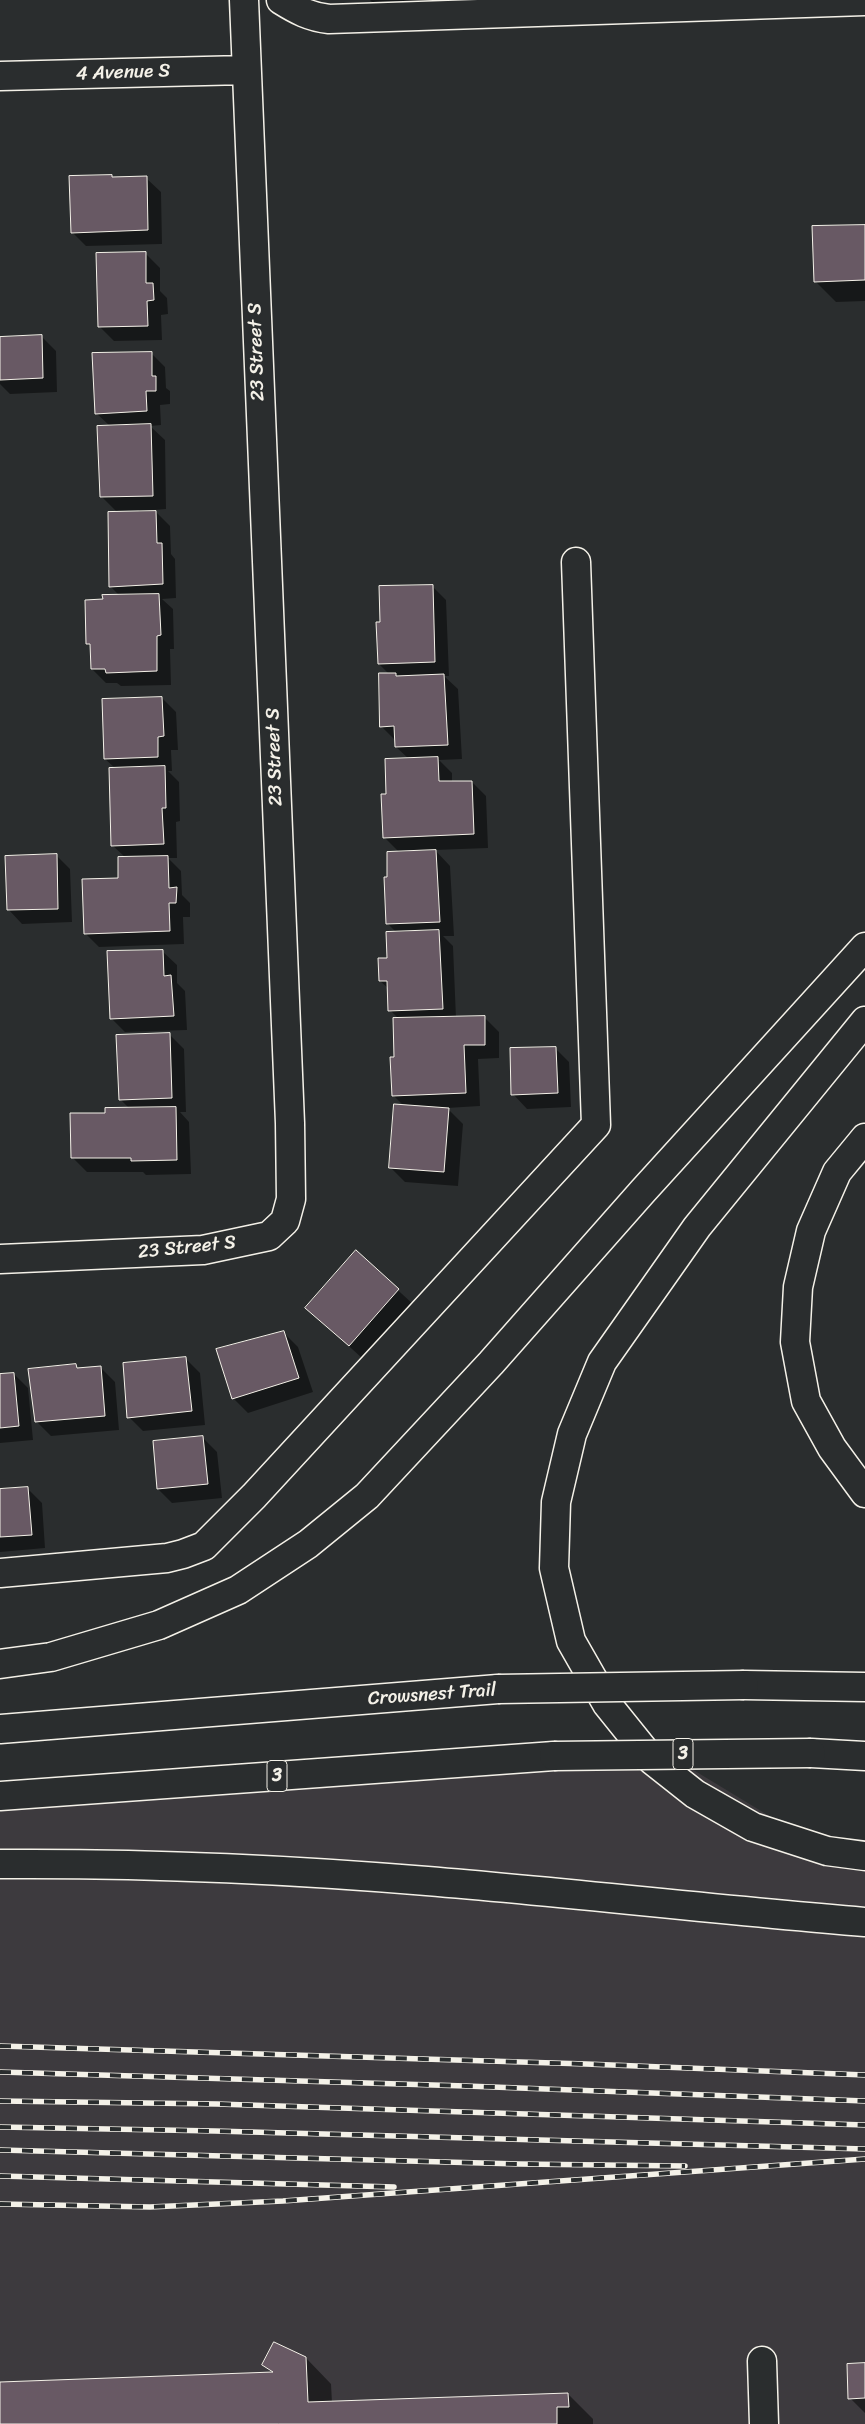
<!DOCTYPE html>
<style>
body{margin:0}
canvas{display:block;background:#2a2d2e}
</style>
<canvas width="865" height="2424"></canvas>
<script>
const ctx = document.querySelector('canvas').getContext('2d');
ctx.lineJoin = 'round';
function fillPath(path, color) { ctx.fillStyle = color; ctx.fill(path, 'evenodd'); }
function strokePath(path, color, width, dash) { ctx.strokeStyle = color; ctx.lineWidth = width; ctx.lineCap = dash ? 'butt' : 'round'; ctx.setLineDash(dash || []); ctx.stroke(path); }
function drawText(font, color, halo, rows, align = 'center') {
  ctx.font = font + ' Sriracha,sans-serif'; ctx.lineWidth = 4.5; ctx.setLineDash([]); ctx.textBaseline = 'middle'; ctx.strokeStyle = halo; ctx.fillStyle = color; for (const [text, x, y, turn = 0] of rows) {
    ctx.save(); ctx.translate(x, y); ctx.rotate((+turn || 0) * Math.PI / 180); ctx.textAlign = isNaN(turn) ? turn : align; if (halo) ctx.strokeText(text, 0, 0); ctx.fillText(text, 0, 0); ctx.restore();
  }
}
const built = new Path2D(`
 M667 1754 827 1851 865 1853V2424H0V1810L498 1760Z`);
const shadow = new Path2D(`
 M370 0H865L389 19Z
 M146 178 161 192 162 244 86 246 72 232Z
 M865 226V301L836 302 815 281Z
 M145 253 160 268V291L167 298 168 314 161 315 162 340 114 341 99 326Z
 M42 337 56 351 57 392 10 394 0 384V338Z
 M151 353 165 367 166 388 170 391V404L160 405 161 425 150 426 165 440 166 509 154 510 170 526 171 554 175 559 176 598 162 599 173 609 174 649H170L171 685 121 686 117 683H106L92 669 91 647 87 643 104 600 120 596 110 586 139 510 116 511 101 496 110 426 96 413Z
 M432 586 446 600 449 676H444L458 689 462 759 439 760 452 773V782H472L486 796 488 848 435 850 450 866 454 936H443L453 946 456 1018 484 1017 499 1032V1058L478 1059 480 1106 447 1108 463 1124 458 1186 405 1182 390 1167 404 1106 393 1095 399 1019 390 1010 389 989 380 981 397 933 387 923 389 878 400 853 384 837 387 795 409 759 396 747V741L381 726 389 674 379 664 381 623Z
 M162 698 176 712 178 750H171L172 771H168L179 782 180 821 176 822 177 858H168L181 871 182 895 190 903V917H183L184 944 99 947 85 933 119 879 126 858 112 845 116 769 105 759Z
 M56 855 70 869 72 922 22 924 8 909Z
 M162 951 177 965V983L185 991 187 1030 125 1032 111 1018Z
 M170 1035 184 1049 186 1112H180L189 1122 191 1174 146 1175 143 1172H87L73 1158 106 1114 130 1109 120 1099Z
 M555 1048 569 1062 571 1107 527 1109 513 1094Z
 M356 1252 413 1304 363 1359 307 1308Z
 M284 1333 298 1347 313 1392 248 1413 234 1399 218 1350Z
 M186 1359 200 1373 205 1425 143 1431 129 1417Z
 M76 1366 79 1369 100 1367 115 1382 119 1430 51 1436 36 1421Z
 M14 1374 28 1388 33 1440 0 1443V1375Z
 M203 1438 217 1452 222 1498 172 1503 158 1489Z
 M28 1489 42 1503 45 1548 0 1552V1490Z
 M306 2358 331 2384 332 2403 568 2394 593 2419V2424H0V2383L272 2373 264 2365Z
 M865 2365V2413L850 2398Z`);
const building = new Path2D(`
 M112 175V177L147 176 148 230 71 233 69 176Z
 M865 225V280L814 282 812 226Z
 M146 252V283H153L154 300 147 301 148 326 98 327 96 253Z
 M42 335 43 378 0 380V337Z
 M152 352V376H156V391H146L147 411 95 414 92 353Z
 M151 424 153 496 100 497 97 426Z
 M156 511 157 543H162L163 584 109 587 108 512Z
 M433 585 435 662 378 664 376 622H380L379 586Z
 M159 594 161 635 157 636V671L106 673 105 669H91L90 644H86L85 600 103 599 102 595Z
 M379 673H396V676L444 674 448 745 395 747 394 726 380 727Z
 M162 697 164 736 158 737V757L104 759 102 699Z
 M438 757 439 781H472L474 834 383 838 381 794H386L385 759Z
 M165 766 166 808H162L164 844 111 846 109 768Z
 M436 850 440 922 386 924 384 877H387V852Z
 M57 854 58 909 7 910 5 856Z
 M168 856 169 888 177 887 176 903H169L170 931 84 934 82 879 118 878V857Z
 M439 930 443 1009 388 1011 387 981H379L378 958H387L386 932Z
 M163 950 164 976 171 975 174 1016 110 1019 107 951Z
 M485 1016V1045H464L466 1093 392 1096 390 1057H394L393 1018Z
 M170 1033 172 1098 119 1100 116 1035Z
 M556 1047 558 1093 511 1095 510 1048Z
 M394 1104 449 1108 444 1172 389 1168Z
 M176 1107 177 1160 131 1161V1158H71L70 1113H105V1108Z
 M356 1250 399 1289 349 1346 305 1308Z
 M284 1331 299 1378 232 1399 216 1349Z
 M186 1357 192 1411 127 1418 123 1363Z
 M76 1364 77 1368 101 1366 105 1416 35 1422 28 1369Z
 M14 1373 19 1426 0 1428V1374Z
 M203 1436 208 1484 157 1489 153 1441Z
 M28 1487 32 1535 0 1537V1489Z
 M274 2342 306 2357 308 2402 568 2393 569 2407H557V2424H0V2382L273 2372 262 2365Z
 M865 2363V2398L848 2399 847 2364Z`);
const minor = new Path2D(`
 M281 0C297 10 310 17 329 19L865 1
 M0 76 245 70
 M0 1259 203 1250 269 1236 285 1221 291 1199 290 1123 244 0
 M0 1573 167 1558 183 1554 204 1546 254 1496 596 1125 576 562
 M762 2361 764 2424`);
const highway = new Path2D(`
 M865 1021 697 1227 602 1362 572 1434 556 1502 554 1568 571 1641 607 1704 652 1760 695 1794 753 1827 827 1851 865 1856
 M865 1138 837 1172 811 1231 798 1287 795 1342 806 1401 832 1448 865 1493
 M0 1664 51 1657 159 1625 238 1590 308 1544 367 1496 491 1363 643 1191 865 947
 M744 1685 865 1687
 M0 1729 498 1689
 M811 1753 865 1756
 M0 1796 554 1756
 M0 1864C142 1863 285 1869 427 1881 573 1893 719 1910 865 1922`);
const rail = new Path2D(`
 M0 2046 586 2064 865 2075
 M0 2072 466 2086 865 2101
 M0 2101 217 2104 865 2125
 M0 2127 215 2131 865 2149
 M0 2150 519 2164 685 2166
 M0 2176 394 2187
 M0 2204 150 2207 283 2201 865 2159`);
const highwayBridge = new Path2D(`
 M498 1689 744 1685
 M554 1756 811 1753`);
const shields = [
 [683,1754,20],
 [277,1776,20]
];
const shieldNames = [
 ["3",683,1754],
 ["3",277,1776]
];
const streetNames = [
 ["4 Avenue S",123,73,-2],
 ["23 Street S",257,352,-92],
 ["23 Street S",275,757,-92],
 ["23 Street S",187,1248,-6],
 ["Crowsnest Trail",432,1695,-4]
];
fillPath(built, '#3d3a3e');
fillPath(shadow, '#0007');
fillPath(building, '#685964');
strokePath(building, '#f4f1e8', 1);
strokePath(minor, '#f4f1e8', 31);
strokePath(highway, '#f4f1e8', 31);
strokePath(minor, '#2a2d2e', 28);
strokePath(highway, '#2a2d2e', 28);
strokePath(rail, '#f4f1e8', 5.5);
strokePath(rail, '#2a2d2e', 4, [11]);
strokePath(highwayBridge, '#f4f1e8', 31, []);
strokePath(highwayBridge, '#2a2d2e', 28);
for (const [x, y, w] of shields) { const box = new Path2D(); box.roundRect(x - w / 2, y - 15.5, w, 31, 4); ctx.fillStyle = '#2a2d2e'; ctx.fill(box); strokePath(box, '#f4f1e8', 1); }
drawText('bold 18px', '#f4f1e8', null, shieldNames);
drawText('19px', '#f4f1e8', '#2a2d2e', streetNames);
</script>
